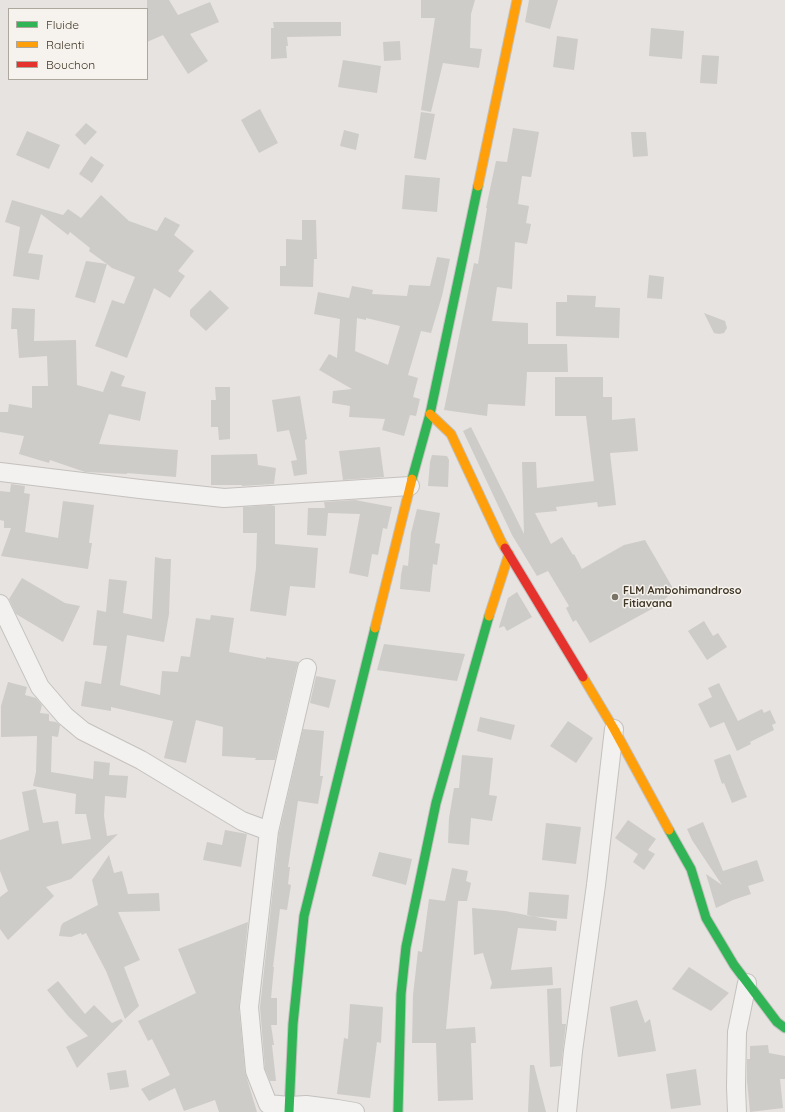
<!DOCTYPE html>
<style>
body{margin:0}
#map{position:relative;width:785px;height:1112px;overflow:hidden;background:#e6e3e0;font-family:Quicksand,sans-serif}
canvas{display:block}
.legend{position:absolute;left:8px;top:8px;width:140px;height:72px;box-sizing:border-box;background:#f6f2ed;border:1px solid #ada79d;margin:0;padding:5px 7px;list-style:none;font-size:12px;color:#403726}
.legend li{display:flex;align-items:center;gap:8px;height:20px}
.legend b{width:20px;border:1px solid #ada79d}
</style>
<div id="map">
<canvas width="785" height="1112"></canvas>
<ul class="legend">
<li><b style="height:5px;background:#30b455"></b>Fluide</li>
<li><b style="height:5px;background:#ff9f0a"></b>Ralenti</li>
<li><b style="height:5px;background:#e5322d"></b>Bouchon</li>
</ul>
</div>
<script>
const ctx = document.querySelector('canvas').getContext('2d');
ctx.lineJoin = 'round';
function fillPath(path, color) { ctx.fillStyle = color; ctx.fill(path, 'evenodd'); }
function strokePath(path, color, width, dash) { ctx.strokeStyle = color; ctx.lineWidth = width; ctx.lineCap = dash ? 'butt' : 'round'; ctx.setLineDash(dash || []); ctx.stroke(path); }
function drawText(font, color, halo, rows, align = 'center') {
  ctx.font = font + ' Quicksand,sans-serif'; ctx.lineWidth = 3; ctx.setLineDash([]); ctx.textBaseline = 'middle'; ctx.strokeStyle = halo; ctx.fillStyle = color; for (const [text, x, y, turn = 0] of rows) {
    ctx.save(); ctx.translate(x, y); ctx.rotate((+turn || 0) * Math.PI / 180); ctx.textAlign = isNaN(turn) ? turn : align; if (halo) ctx.strokeText(text, 0, 0); ctx.fillText(text, 0, 0); ctx.restore();
  }
}
const building = new Path2D(`
 M147 0H169L178 15 210 2 219 22 190 34 208 61 188 74 163 35 147 42Z
 M421 0H475L471 14 470 48 482 49 479 68 443 63 431 112 421 110 435 18H421Z
 M529 0H558L550 29 525 22Z
 M273 22H341V36L287 37 288 46H286L287 58 271 59V28H274Z
 M651 28 684 31 682 59 649 56Z
 M557 36 578 39 574 70 553 67Z
 M400 41 401 60 384 61 383 42Z
 M702 55 719 56 717 84 700 83Z
 M343 60 381 66 377 93 338 87Z
 M260 109 278 143 259 153 241 120Z
 M421 112 435 114 426 160 414 158Z
 M86 123 97 132 85 145 75 135Z
 M513 128 539 132 531 177 522 176 518 204 529 206 526 223 531 224 527 244 515 242 512 289 497 287 492 321 528 323V344H567L568 372H527L525 406 488 404 487 416 444 410 474 263 478 264 487 208H486L496 161 507 162Z
 M344 130 359 134 356 150 340 146Z
 M27 131 60 145 49 169 16 155Z
 M631 132H646L648 156 633 157Z
 M91 156 104 165 92 183 79 174Z
 M405 175 440 178 437 212 402 209Z
 M101 195 129 221 157 231 165 217 180 225 174 235 194 251 178 271 185 276 170 298 154 288 127 358 95 346 112 300 124 304 135 277 112 268 107 264 95 303 75 297 86 261 107 264 89 251 90 248 70 232 68 235 41 214 28 253 43 255 39 280 13 276 20 227 5 222 12 200 63 215 68 209 81 218Z
 M302 220H316L317 259H314L313 287 280 286V266H286V239L302 240Z
 M437 257 450 259 442 296 431 333 421 331 408 375 418 378 413 397 420 399 416 416 410 415 404 436 382 430 385 419 349 417 350 406 332 403 333 391 352 389 319 370 329 354 337 358 340 319 314 314 318 292 349 298 352 286 373 290 372 294 407 296 409 285 430 286ZM357 318 366 320V318L400 326 388 365 355 351Z
 M649 275 664 277 662 299 647 298Z
 M210 290 229 308 206 331 190 316V310Z
 M567 295 596 296 595 307 620 308 619 338 556 336V302H567Z
 M12 308 35 309 34 341 76 340 77 385 103 392 111 371 125 376 121 386 146 392 140 421 109 414 99 444 178 450 176 477 127 473V474L85 472 50 460 49 463 19 454 24 436 0 432V412H8L9 404 32 408V386H48L47 356 19 358 17 329H11Z
 M704 313 725 321 727 328 724 333 719 334 714 333Z
 M555 377H603V397H612V420L635 418 638 451 610 453 616 505 598 507 597 502 556 507 557 511 535 513 551 544 562 537 573 555 574 554 582 569 624 545 645 540 674 590 659 605 590 643 576 620 573 622 566 608 569 606 548 571 537 576 512 535 463 431 471 427 524 534 522 462H536L537 488 594 481 586 416H555Z
 M215 387H230V439L219 440 218 427H211V400H216Z
 M300 396 307 439 305 440 307 474 294 476 291 461 297 460 289 430 277 432 272 400Z
 M380 447 384 477 343 480 339 451Z
 M257 454 258 465 276 468 274 484 242 486V485H211V455Z
 M432 455 447 456 449 460 448 487 428 486 430 462Z
 M11 484 25 486 24 493 30 494 25 532 58 538 63 501 94 505 89 543H92L88 569 1 556 11 528H4V521L0 520V491L10 492Z
 M355 500 392 507 387 529 383 528 378 555 372 554 368 577 349 573 360 514 328 513 326 536 307 535 308 508H325L324 502Z
 M271 505 275 506V544L318 548 315 588 290 586 286 616 250 611 256 568 257 533H243V507Z
 M417 509 440 513 435 543 440 544 437 565 433 564 430 592 400 589 401 575 403 565 408 566 411 533Z
 M155 557 164 559H171L169 614 164 642 127 635 120 685 160 695 162 671 178 672 181 656 190 657 196 618 210 620 211 615 234 618 229 652 266 659V657L299 662 297 666 275 760H255L256 758 222 756 223 727 196 720 186 763 164 758 173 721 111 707V711L81 706 85 681 101 684 107 646 93 645 97 610 106 612 109 579 127 581 123 613 152 619Z
 M22 578 65 603 80 606 63 642 16 614 9 599Z
 M517 592 532 617 507 631 504 626 499 628V627L508 598Z
 M704 621 713 636 718 633 727 647 707 660 688 631Z
 M384 644 465 654 457 681 377 670Z
 M316 676 336 680 329 708 310 703Z
 M8 682 27 687 25 695 36 698 42 705 40 713 49 714V721L56 722 60 725 58 737 52 736 51 772 93 779 94 761 110 763 109 775 128 776 126 798 105 796 104 816 107 836 118 834 71 879 46 887 54 896 8 940 0 929V897L8 891 0 871V840L29 830 22 792 36 789 43 823 58 821 62 844 91 839 86 814H75L76 794 33 786 36 772 37 736 1 737V706Z
 M719 683 738 721 762 709 764 713 770 710 776 723 772 725 774 730 750 742 751 744 737 751 724 722 710 728 698 704 712 697 708 688Z
 M480 717 515 725 511 740 477 731Z
 M568 721 593 738 576 763 550 746Z
 M303 729 324 731 320 776H323L318 804 298 801 288 867H290L288 884 291 885 287 910 280 909 273 967H274L271 998H277V1025H271L274 1045H272L276 1081H270L265 1069 260 1007 279 833Z
 M730 754 747 797 732 803 724 783 722 784 714 760Z
 M462 755 493 758 489 795 497 796 492 821 471 818 469 845 448 843 449 818 454 788H459Z
 M628 820 656 839 648 850 655 854 644 870 633 862 638 854 615 838Z
 M703 822 723 871 757 860 764 881 748 886 751 894 733 900 716 908 706 874 722 885 692 840 687 829Z
 M546 823 581 827 576 864 542 860Z
 M225 830 247 834 241 867 203 860 207 842 222 845Z
 M379 852 412 859 406 885 372 876Z
 M109 855 114 873 122 871 128 894 159 893 160 911 118 912 140 960 124 967 139 1006 125 1019 106 971 86 933 82 935 81 933 71 937 59 936 61 926 63 923 98 905 92 880Z
 M452 868 468 871 466 881 471 883 467 901H458L446 1029 475 1027 476 1043H471L473 1100 438 1101 436 1043H412L413 995 418 951 422 952 429 899 445 901Z
 M529 892 569 895 567 919 527 916Z
 M472 908 505 911 557 921 556 931 518 928 511 970 552 967 553 985 490 989 492 983 483 953 474 955Z
 M248 922 239 1008 245 1072 257 1112H219L215 1100 184 1111 175 1088 149 1101 141 1089 170 1075 152 1039 148 1041 138 1021 196 993 178 949Z
 M689 967 729 993 711 1011 672 989Z
 M58 981 85 1014 94 1005 112 1023 121 1019 123 1021 77 1068 66 1047 88 1036 68 1016 47 990Z
 M561 988 562 1024H566L561 1066 550 1067 547 989Z
 M637 1000 645 1023 650 1019 656 1051 618 1057 610 1007Z
 M350 1004 383 1007 381 1043 377 1042 370 1098 337 1094 344 1038 348 1039Z
 M768 1045 769 1053 785 1056V1079H780L783 1108 750 1112 747 1081V1059H750V1046Z
 M530 1065H534L546 1112H528Z
 M696 1069 701 1105 671 1109 666 1074Z
 M126 1070 129 1087 110 1090 107 1073Z`);
const street = new Path2D(`
 M0 472 140 489 224 498 410 486
 M0 604 40 687 65 716 83 731 141 760 242 821 269 831
 M307 668 269 831 249 1007 255 1071 268 1104 289 1106 306 1105 337 1109 355 1112
 M567 1112 573 1051 596 885 614 729
 M737 1112 736 1087 737 1032 747 983`);
const fast = new Path2D(`
 M412 479 430 414 478 186
 M669 830 691 869 706 918 734 965 777 1022 785 1028
 M289 1112 293 1024 304 916 375 628
 M398 1112 401 994 406 947 436 803 489 616`);
const slow = new Path2D(`
 M478 186 517 0
 M430 414 451 434 501 541 505 548
 M489 616 509 554
 M375 628 412 479
 M583 677 614 729 669 830`);
const jam = new Path2D(`
 M505 548 583 677`);
const markers = [
 [615,597,4,"#7a7367"]
];
const poiNames = [
 ["FLM Ambohimandroso",623,591],
 ["Fitiavana",623,604]
];
fillPath(building, '#ceccc8');
strokePath(street, '#c4c1be', 20);
strokePath(fast, '#c4c1be', 11);
strokePath(slow, '#c4c1be', 11);
strokePath(jam, '#c4c1be', 11);
strokePath(street, '#f2f1f0', 18);
strokePath(fast, '#30b455', 9);
strokePath(slow, '#ff9f0a', 9);
strokePath(jam, '#e5322d', 9);
for (const [x, y, r, color] of markers) { const dot = new Path2D(); dot.arc(x, y, r, 0, 2 * Math.PI); ctx.fillStyle = color; ctx.fill(dot); strokePath(dot, '#f6f2ed', 1.5); }
drawText('bold 11px', '#403726', '#f6f2ed', poiNames, 'left');
</script>
